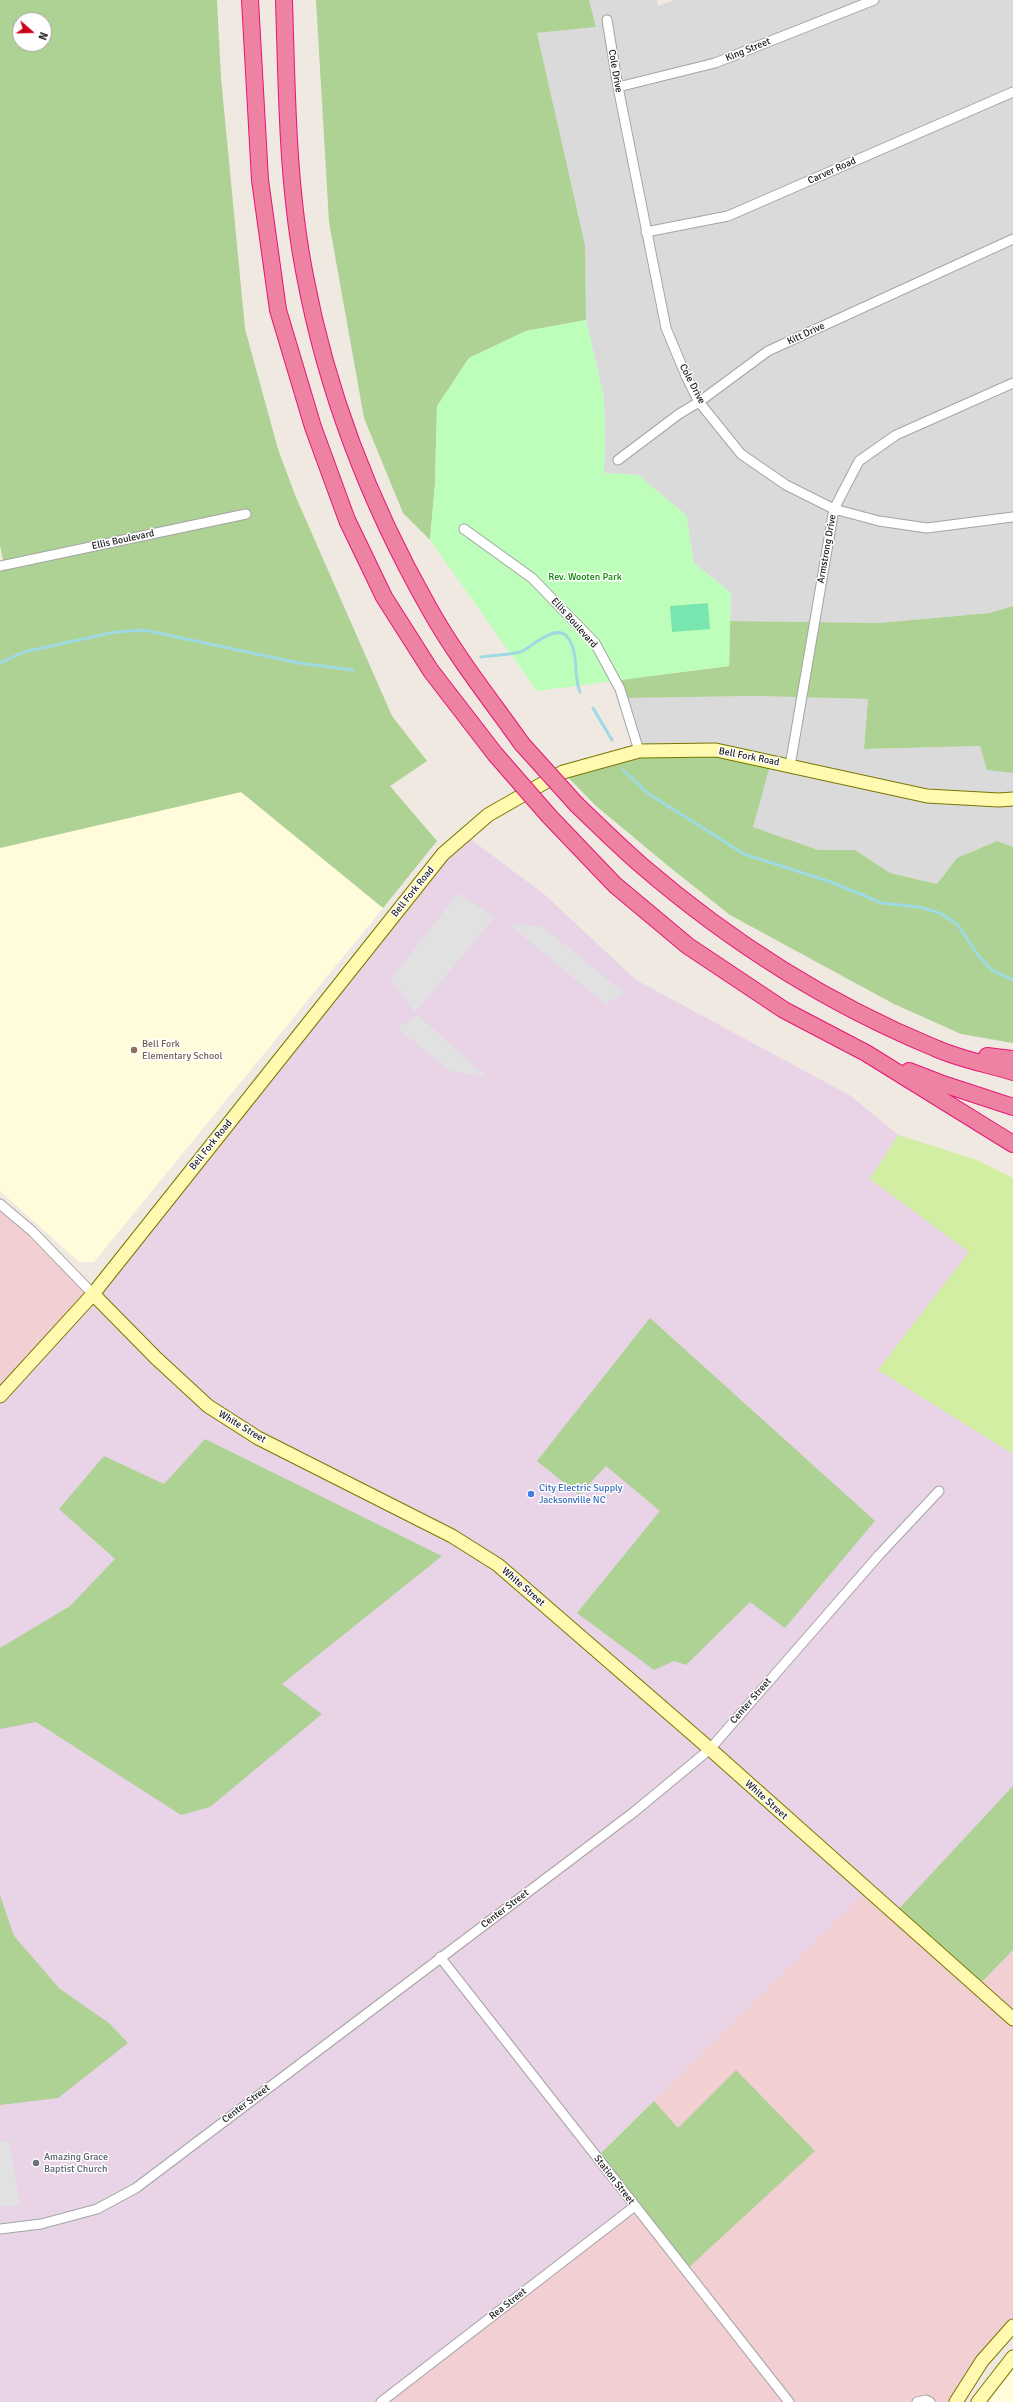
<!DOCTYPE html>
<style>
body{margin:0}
#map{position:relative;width:1013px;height:2402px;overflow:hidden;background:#efe9e2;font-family:Signika,sans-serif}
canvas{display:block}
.north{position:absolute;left:12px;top:12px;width:40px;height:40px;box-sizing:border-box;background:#fff;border:1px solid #a5a5a5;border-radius:50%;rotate:110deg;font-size:11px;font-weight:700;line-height:16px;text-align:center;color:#1d1d1d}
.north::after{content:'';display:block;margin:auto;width:14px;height:18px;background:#ca0017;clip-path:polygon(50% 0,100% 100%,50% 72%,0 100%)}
</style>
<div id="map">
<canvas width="1013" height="2402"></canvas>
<div class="north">N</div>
</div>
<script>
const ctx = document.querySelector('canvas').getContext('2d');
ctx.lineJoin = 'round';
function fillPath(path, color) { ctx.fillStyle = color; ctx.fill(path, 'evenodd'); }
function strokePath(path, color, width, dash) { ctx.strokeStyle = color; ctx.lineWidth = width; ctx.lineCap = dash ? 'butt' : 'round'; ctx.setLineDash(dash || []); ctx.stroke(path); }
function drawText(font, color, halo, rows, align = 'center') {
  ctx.font = font + ' Signika,sans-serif'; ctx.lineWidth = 3; ctx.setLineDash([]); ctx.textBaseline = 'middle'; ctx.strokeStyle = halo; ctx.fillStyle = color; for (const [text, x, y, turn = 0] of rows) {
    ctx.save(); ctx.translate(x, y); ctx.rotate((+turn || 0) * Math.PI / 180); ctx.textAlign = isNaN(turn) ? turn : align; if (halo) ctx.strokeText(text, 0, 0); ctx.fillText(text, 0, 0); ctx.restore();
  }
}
const residential = new Path2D(`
 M589 0H657L658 6 675 0H1013V606L990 613 879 623 730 621 731 593 694 563 686 515 638 475 604 473 605 443 604 398 586 320 585 245 537 33 596 27Z
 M756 696 868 699 864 749 980 746 987 770 1013 773V847L997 841 957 858 937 884 890 873 855 850H818L752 827 771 762 639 751 622 698Z`);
const commercial = new Path2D(`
 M0 1204 93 1294 0 1396Z
 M867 1890 977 1987 1013 1952V2326L956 2402H380L597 2157Z`);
const industrial = new Path2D(`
 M465 835 544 894 636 980 851 1096 898 1135 870 1179 970 1252 878 1370 1013 1454V1952L977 1987 867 1890 597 2157 635 2206 380 2402H0V1396Z`);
const education = new Path2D(`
 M241 792 383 908 94 1262H79L0 1191V848Z
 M1013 2365V2402H989Z`);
const grass = new Path2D(`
 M898 1135 977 1160 1013 1178V1454L878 1370 969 1252 870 1179Z`);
const forest = new Path2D(`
 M0 0H217L221 78 245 329 278 449 295 495 392 716 427 761 390 786 437 841 383 908 241 792 0 848V566L4 565 0 545ZM20 20H44V44H20Z
 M316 0H589L596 27 537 33 585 245 586 320 526 331 469 358 437 407 435 484 430 540 403 513 364 418 329 222Z
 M1013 606V773L987 770 980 746 864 749 868 699 756 696 622 698 617 680 729 666 730 621 879 623 990 613Z
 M716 750 771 762 753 827 818 850H855L890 873 937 884 957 858 997 841 1013 847V1043L961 1034 894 1004 730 915 667 865 595 805 563 772 639 751Z
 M650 1318 875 1521 785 1628 750 1602 686 1665 674 1661 654 1670 577 1613 660 1511 606 1466 579 1495 537 1461Z
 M205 1439 442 1556 282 1684 322 1714 210 1807 181 1815 36 1722 0 1729V1648L70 1606 115 1559 59 1509 104 1456 164 1484Z
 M1013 1786V1950L977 1987 894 1914Z
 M0 1895 14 1936 60 1989 109 2023 128 2043 58 2098 0 2105Z
 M736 2070 815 2151 686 2270 597 2157 654 2101 678 2128Z`);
const park = new Path2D(`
 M586 320 604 398 605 443 604 473 638 475 686 515 694 563 731 593 729 666 537 691 430 540 435 484 437 406 469 358 526 331Z`);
const pitch = new Path2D(`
 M708 603 710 629 672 632 670 606Z`);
const parking = new Path2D(`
 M458 893 495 917 415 1013 391 979Z
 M507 923 543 927 626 994 605 1004Z
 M418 1015 487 1077 450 1071 397 1028Z
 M9 2141 20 2205 0 2207V2142Z`);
const stream = new Path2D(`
 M481 657C493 655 508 655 520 652 530 649 557 620 569 639 579 655 573 676 580 692
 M0 663 24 652 115 632 144 630 299 663 353 670
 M593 708 612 740
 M623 770 649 794 744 854 831 882 882 903 919 907 940 913 957 924 978 955 992 970 1013 980`);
const street = new Path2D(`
 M607 20 618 87 666 328 686 376 699 402 741 454 786 485 834 509 879 521 927 528 1013 517
 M618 87 715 63 874 0
 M646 232 728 216 1013 92
 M618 460 679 414 699 402 768 351 1013 239
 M464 529 532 578 595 643 620 689 639 751
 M0 566 246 514
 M790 766 834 509 859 461 896 435 1013 383
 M0 1204 32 1231 93 1294
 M440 1957 789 2402
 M0 2229 41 2224 97 2209 136 2188 634 1812 710 1749 879 1555 939 1491
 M381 2402 635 2206
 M917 2402 926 2400 930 2402`);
const secondary = new Path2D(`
 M93 1294 156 1358 208 1406 258 1438 452 1536 498 1565 710 1749 1013 2019
 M0 1396 93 1294 443 854 488 815 563 772 639 751 716 750 927 796 999 800 1013 799
 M956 2402 982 2361 1013 2326
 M978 2402 1013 2357`);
const highway = new Path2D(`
 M250 0 260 180 278 310 313 427 347 520 384 597 431 671 495 754
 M284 0C287 92 287 185 305 276 327 393 370 504 429 608 455 655 490 699 522 744
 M577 805C598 825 619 846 641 865 729 941 828 1004 935 1048 959 1059 987 1064 1013 1072
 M549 816 615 885 688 946 784 1010 866 1053 1013 1144
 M987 1056 1013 1059
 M909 1071 940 1083 1013 1107`);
const highwayBridge = new Path2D(`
 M522 744 577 805
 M495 754 549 816`);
const markers = [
 [134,1050,4,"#8d6e63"],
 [531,1494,4,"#3f7fe0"],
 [36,2163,4,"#6b7280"]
];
const streetNames = [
 ["King Street",748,50,-22],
 ["Cole Drive",615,71,80],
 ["Carver Road",832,171,-24],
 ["Kitt Drive",806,334,-25],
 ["Cole Drive",692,384,62],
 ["Ellis Boulevard",123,540,-12],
 ["Armstrong Drive",827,549,-80],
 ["Ellis Boulevard",574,623,48],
 ["Bell Fork Road",749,757,11],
 ["Bell Fork Road",413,892,-51],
 ["Bell Fork Road",211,1145,-51],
 ["White Street",242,1427,31],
 ["White Street",523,1587,41],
 ["Center Street",751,1701,-49],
 ["White Street",766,1800,42],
 ["Center Street",505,1909,-37],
 ["Center Street",246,2104,-37],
 ["Station Street",614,2180,52],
 ["Rea Street",508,2304,-38]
];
const parkNames = [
 ["Rev. Wooten Park",585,577]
];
const educationNames = [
 ["Bell Fork",142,1044],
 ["Elementary School",142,1056]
];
const shopNames = [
 ["City Electric Supply",539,1488],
 ["Jacksonville NC",539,1500]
];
const worshipNames = [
 ["Amazing Grace",44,2157],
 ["Baptist Church",44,2169]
];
fillPath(residential, '#dbdada');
fillPath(commercial, '#f2cfd2');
fillPath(industrial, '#e9d3e7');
fillPath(education, '#fffbdb');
fillPath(grass, '#d1eea3');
fillPath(forest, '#add293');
fillPath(park, '#bdfeba');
fillPath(pitch, '#79e6af');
fillPath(parking, '#e1e1e1');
strokePath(stream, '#9edae1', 3);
strokePath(street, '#a4a4a4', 11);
strokePath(secondary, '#787700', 15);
strokePath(highway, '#e71575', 18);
strokePath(street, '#fff', 9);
strokePath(secondary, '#fffab0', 13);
strokePath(highway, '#ee82a3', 16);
strokePath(highwayBridge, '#e71575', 18, []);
strokePath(highwayBridge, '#ee82a3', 16);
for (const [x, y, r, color] of markers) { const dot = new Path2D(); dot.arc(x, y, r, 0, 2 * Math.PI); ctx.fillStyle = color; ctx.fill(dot); strokePath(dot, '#fff', 1.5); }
drawText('10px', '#1d1d1d', '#fff', streetNames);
drawText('10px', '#068402', '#fff', parkNames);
drawText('10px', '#785e54', '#fff', educationNames, 'left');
drawText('10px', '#366cbe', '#fff', shopNames, 'left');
drawText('10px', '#5b616d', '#fff', worshipNames, 'left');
</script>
